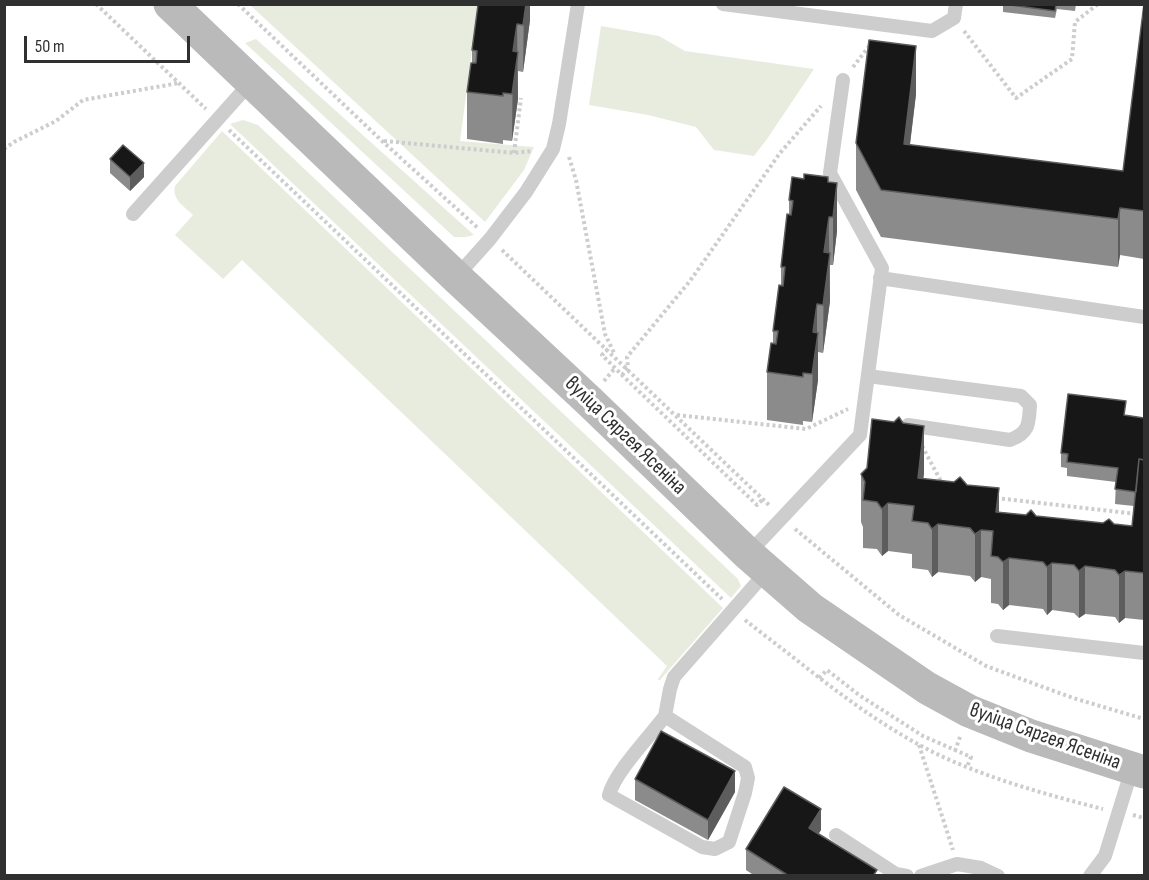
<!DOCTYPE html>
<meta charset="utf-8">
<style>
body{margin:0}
#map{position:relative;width:1149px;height:880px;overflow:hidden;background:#fff;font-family:"Sofia Sans Condensed",sans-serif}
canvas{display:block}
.frame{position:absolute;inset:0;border:6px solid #303030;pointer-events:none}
.scale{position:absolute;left:24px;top:36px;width:166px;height:27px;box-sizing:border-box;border:3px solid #303030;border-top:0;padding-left:8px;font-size:18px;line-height:21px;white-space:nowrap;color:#303030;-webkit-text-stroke:4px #fff;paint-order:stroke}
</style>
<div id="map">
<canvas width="1149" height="880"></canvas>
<div class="frame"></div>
<div class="scale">50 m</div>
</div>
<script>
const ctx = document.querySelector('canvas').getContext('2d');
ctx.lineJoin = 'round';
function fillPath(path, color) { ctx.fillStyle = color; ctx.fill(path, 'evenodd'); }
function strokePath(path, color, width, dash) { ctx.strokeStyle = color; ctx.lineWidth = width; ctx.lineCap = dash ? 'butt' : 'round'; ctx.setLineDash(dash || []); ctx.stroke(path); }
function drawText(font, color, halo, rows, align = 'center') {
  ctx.font = font + ' "Sofia Sans Condensed",sans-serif'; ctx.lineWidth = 6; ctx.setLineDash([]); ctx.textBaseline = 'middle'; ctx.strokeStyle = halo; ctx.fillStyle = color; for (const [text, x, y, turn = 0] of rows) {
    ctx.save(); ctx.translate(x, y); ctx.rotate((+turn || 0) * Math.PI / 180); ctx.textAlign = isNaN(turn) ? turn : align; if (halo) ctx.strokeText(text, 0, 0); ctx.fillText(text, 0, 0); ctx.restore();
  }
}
const green = new Path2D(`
 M250 5H478L460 141 534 147 524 170 485 222Z
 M601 26 659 36 685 51 814 69 767 139 754 156 714 150 696 127 648 115 589 105Z
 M256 39 474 235 466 237H454L245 43Z
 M243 120 258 125 738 579 741 586 731 598 230 124Z
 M222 131 723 608 660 680H658V679L667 666 242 260 223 279 175 235 193 215C184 206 172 200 175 186Z`);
const path = new Path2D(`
 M96 4 206 109
 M238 4 382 141 479 229
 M964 31 1016 98 1072 59 1075 22 1098 4
 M853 67 870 45
 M229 130 722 599
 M384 141 514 153 532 151
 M4 149 14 142 56 121 83 100 179 83
 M514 153 521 98
 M569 157 576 180 605 334 614 353
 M502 250 770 506
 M608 349 602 355 622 375 757 505 763 499
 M622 375 628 368 627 357 690 281 780 153 821 106
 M604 381 615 368
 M677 415 806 429 848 409
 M922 446 943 485
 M996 498 1137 514
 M795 529 899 615 986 666 1073 698 1144 719
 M745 620C764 635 784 650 803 665 846 699 891 732 941 756 993 780 1048 795 1103 809
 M819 678 827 670 859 695 923 736 971 757 967 767
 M919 745 953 850
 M955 751 961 734
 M1133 815 1144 818`);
const lane = new Path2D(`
 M723 4 932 31 954 18 956 4
 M133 214 251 82
 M456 277 490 239 526 192 553 149 559 124 578 4
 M880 278 1144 317
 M868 376 1021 396 1030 405C1029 424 1029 433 1010 440L908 425
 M748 554 860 435 882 268 830 173 843 80
 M997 636 1144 653
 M665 716 745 767 748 778 745 793 729 842 715 849 702 847 609 795C615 772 650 736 665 716Z
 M665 716 670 689 674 677 767 571
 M836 835 896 874 907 876
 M921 876 957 864 981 868 998 876
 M1090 876 1105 856 1132 769`);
const secondary = new Path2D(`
 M170 4 456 277 588 400 748 554 810 608 927 688 969 711 1031 736 1144 772`);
const wall = new Path2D(`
 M530 4V20L523 72 518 71V99L512 141 503 140V144L467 139V92L472 63V50L478 5Z
 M1003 4H1076L1075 11 1057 9 1055 18 1003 12Z
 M1144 4V259L1120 255 1118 267 881 237 856 190V143L916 94 910 145 1123 171Z
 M110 159 144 177 130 191 110 173Z
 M828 182 837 231 833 265H830V301L823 353 818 352V380L812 422 803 421V425L767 420V372L773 344V331L781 285V267L789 215V200Z
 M1126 415 1144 418V627V620L1125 618 1119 623 1115 617 1085 614 1079 618 1074 613 1052 610 1047 615 1043 609 1009 605 1003 610 998 604 991 603V579L981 577 975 582 970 576 938 572 932 577 928 570 912 568V554L888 551 882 556 877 549 863 548V527L861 522V474L924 473 923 479 967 485 999 512 1132 526 1134 506 1115 504 1116 482 1067 476V468L1061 467V453Z
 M635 779 735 792 708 840 635 800Z
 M821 830 818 834 877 876H755L746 870V849Z`);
const shadedWall = new Path2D(`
 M524 4H530V20L523 72Z
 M517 24 518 99 512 141 513 51Z
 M916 46V94L904 192V144Z
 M144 163V177L130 191V177Z
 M828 177 830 301 823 353 824 252Z
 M837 183V231L833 265V217Z
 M1120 208V255L1118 267V219Z
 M817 304V343L818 333V380L812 422 813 332Z
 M924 426V473L918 522V478Z
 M999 488V536L996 559V512Z
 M888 503V551L882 556V509Z
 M938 524V572L932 577V529Z
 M981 530V577L975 582V534Z
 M1009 558V605L1003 610V562Z
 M1052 563V610L1047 615V567Z
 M1085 566V614L1079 618V571Z
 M1125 571V618L1119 623V575Z
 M735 771V792L708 840V820Z
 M821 809V830L809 849V828Z`);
const building = new Path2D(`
 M483 4H526L523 25 517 24 513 51 518 52 512 94 503 93V96L467 92 471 63H476L477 51 472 50 478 5Z
 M1003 4H1056L1055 11Z
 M1144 4V211L1120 208 1118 219 881 190 856 143 869 40 916 46 904 144 1123 171Z
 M123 145 144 163 130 177 110 159Z
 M804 174 828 177V182L837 183 833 217H829L824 252 830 253 823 305 817 304 813 332 818 333 812 374 803 373V377L767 372 771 343 776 344 778 331H773L779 285 783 286 785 267H781L787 214 791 215 793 201 789 200 792 177 804 179Z
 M1068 394 1126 401 1124 415 1144 418V460L1139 459 1136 492 1115 489 1118 468 1067 462 1068 454 1061 453Z
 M899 417 903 423 924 426 918 478 954 482 960 477 967 485 999 488 996 512 1026 515 1031 510 1036 516 1103 523 1109 519 1114 524 1132 526 1139 459 1144 460V579V573L1125 571 1119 575 1115 570 1085 566 1079 571 1074 565 1052 563 1047 567 1043 562 1009 558 1003 562 998 557 991 556 993 531 981 530 975 534 970 528 938 524 932 529 928 523 912 521 914 506 888 503 882 509 877 502 863 500 865 482 861 474 867 468 872 419 894 422Z
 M661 731 735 771 708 820 635 779Z
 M784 787 821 809 809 828 877 870 873 876H789L746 849Z`);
const streetNames = [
 ["вуліца Сяргея Ясеніна",625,436,44],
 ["вуліца Сяргея Ясеніна",1045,737,20]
];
fillPath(green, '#e7ecdf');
strokePath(path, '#cdcdcd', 4, [3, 3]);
strokePath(lane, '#cdcdcd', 14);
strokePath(secondary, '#bababa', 33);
fillPath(wall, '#8b8b8b');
fillPath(shadedWall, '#5d5d5d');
fillPath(building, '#171717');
strokePath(building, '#5d5d5d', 1.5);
drawText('21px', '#303030', '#fff', streetNames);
</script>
